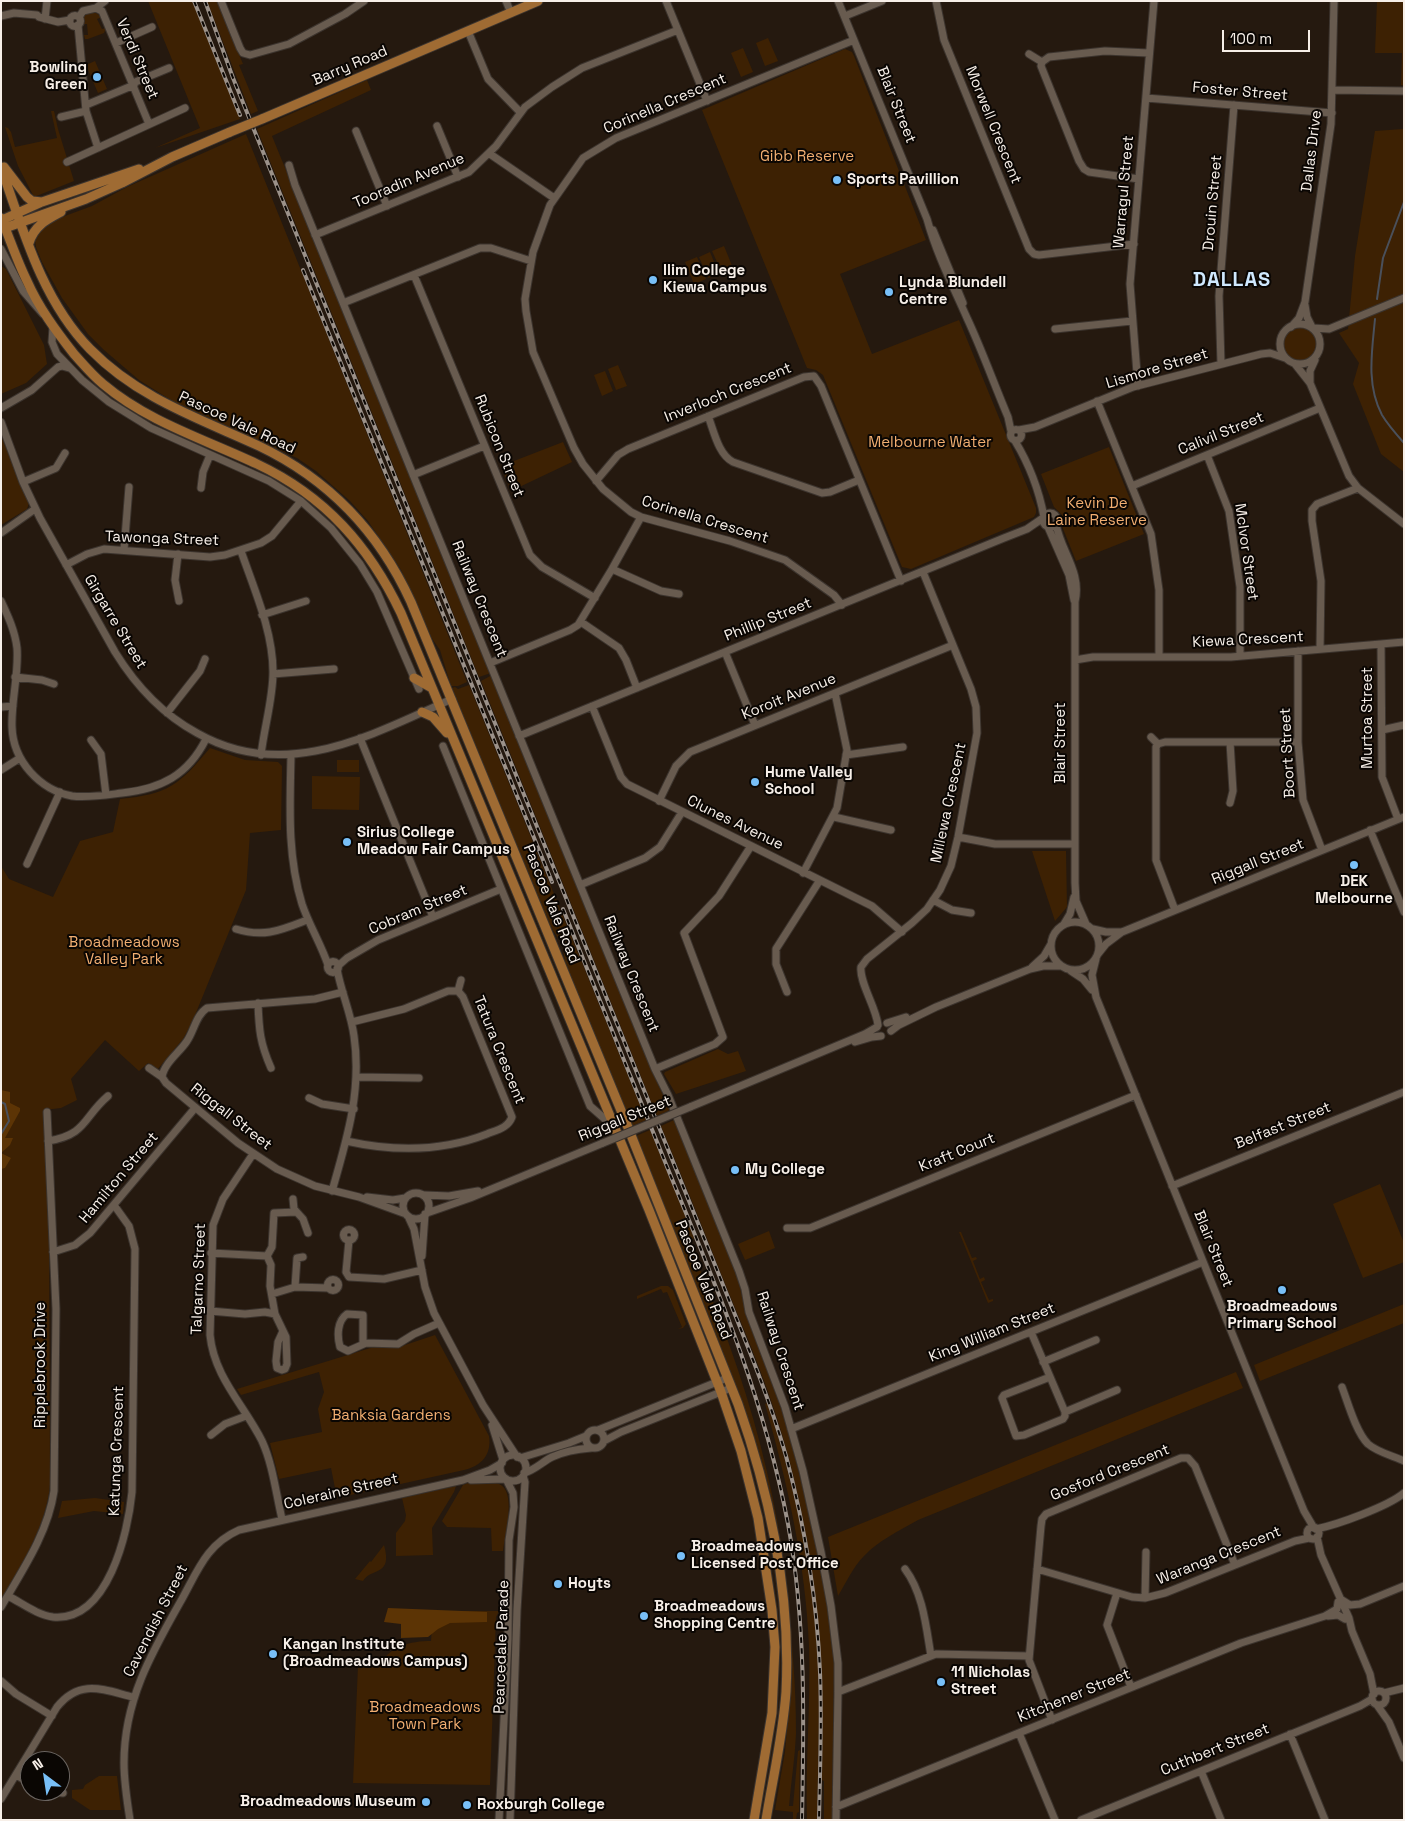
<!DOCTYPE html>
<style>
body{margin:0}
#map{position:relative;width:1405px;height:1821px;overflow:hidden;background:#25190f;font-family:"Space Grotesk",sans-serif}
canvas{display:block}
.frame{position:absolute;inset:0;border:2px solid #f7efe8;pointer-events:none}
.north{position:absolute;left:20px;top:1751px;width:50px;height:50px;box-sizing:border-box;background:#0a0603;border:1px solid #69635f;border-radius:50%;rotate:329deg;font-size:14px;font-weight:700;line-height:20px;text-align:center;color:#f7efe8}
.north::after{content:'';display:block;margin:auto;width:18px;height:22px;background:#78bff7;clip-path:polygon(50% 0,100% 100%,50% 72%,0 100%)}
.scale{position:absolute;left:1222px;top:30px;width:88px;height:22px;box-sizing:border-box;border:2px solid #f7efe8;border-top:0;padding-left:6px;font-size:15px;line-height:18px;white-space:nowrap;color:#f7efe8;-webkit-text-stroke:4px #0a0603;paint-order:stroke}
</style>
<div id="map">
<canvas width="1405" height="1821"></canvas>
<div class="frame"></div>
<div class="north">N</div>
<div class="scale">100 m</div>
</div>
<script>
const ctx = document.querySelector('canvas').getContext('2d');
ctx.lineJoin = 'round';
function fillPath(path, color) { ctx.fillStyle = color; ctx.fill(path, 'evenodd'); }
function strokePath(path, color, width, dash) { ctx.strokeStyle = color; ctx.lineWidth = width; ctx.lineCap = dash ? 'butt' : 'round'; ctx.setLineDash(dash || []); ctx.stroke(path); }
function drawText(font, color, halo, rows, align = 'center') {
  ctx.font = font + ' "Space Grotesk",sans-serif'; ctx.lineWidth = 4; ctx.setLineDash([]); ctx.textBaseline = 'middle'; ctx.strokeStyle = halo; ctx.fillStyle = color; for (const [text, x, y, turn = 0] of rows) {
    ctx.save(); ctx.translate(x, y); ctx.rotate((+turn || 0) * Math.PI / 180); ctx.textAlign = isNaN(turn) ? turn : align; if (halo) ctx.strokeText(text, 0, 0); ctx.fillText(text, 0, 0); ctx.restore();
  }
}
const green = new Path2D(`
 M148 1H192L240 119 155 148 200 128Z
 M207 1H217L243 64 239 65 258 111 251 114Z
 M1377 1H1404V86L1401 85 1402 53H1375Z
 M91 12 96 13 102 17 97 19 102 29 106 28 104 33 88 39H85L84 35H88L87 24H82C83 18 84 14 91 12Z
 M768 38 778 61 765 66 756 43Z
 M743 48 753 72 741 77 731 53Z
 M845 49 852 52 854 56 926 240 840 274 872 354 959 320 1036 508V513L1034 517 911 569 902 567 823 375 816 370 807 368 702 110Z
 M95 61 107 89 98 93 86 65Z
 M367 80 371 90 272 136 491 673 479 677 257 129Z
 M1404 107V472L1381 454 1353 384 1359 363 1339 333 1348 329 1355 256 1375 131 1403 129Z
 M51 111H54L58 129 74 181 34 197 18 166 5 127 8 128 11 132 15 147 57 138Z
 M246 134 467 682 458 686H451L440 650 431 637 401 570 368 521 350 501 316 471 297 458 174 402 139 380 104 350 88 334 62 298 42 262 36 247 35 241 39 232 54 220 92 206 127 187Z
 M724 246 733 268 722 273 712 251Z
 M710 252 719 274 708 278 699 257Z
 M697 257 706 279 694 284 685 262Z
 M1 266 6 269 44 345 47 364 26 383 1 394Z
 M1283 345a18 18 0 1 1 36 0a18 18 0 1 1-36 0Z
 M618 365 627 386 616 390 608 369Z
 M605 371 613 391 602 396 594 375Z
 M1 436 29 503 27 509 1 525Z
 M563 442 572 462 511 491 501 466Z
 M1109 447 1144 534 1076 561 1062 526V515L1054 507 1041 474Z
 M492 675 654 1076 670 1110 657 1116 481 681Z
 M469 685 646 1120 632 1126 565 962 563 948 565 947 561 937 558 938 550 926 452 688 455 687 458 689Z
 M210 748 245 760 278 762 282 766 281 830 250 833 246 890 191 1025 183 1039 157 1070 148 1063 139 1071 105 1040 71 1079 77 1100 61 1108 44 1110 49 1229 50 1485C46 1526 22 1565 1 1601V866L9 879 53 897 80 841 113 832 120 799C169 794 179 785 210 748Z
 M337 760H359V772H337Z
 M312 776 360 777 359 810 312 809Z
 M1032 851H1066L1067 907 1055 921Z
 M718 1049 728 1054 738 1051 746 1071 676 1094 664 1074 665 1072Z
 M674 1120 737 1274 744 1305 777 1395 789 1434 816 1540 830 1622 834 1657 832 1820H824V1781L822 1780V1777C824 1679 819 1583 796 1487 781 1419 755 1355 728 1291 706 1236 684 1181 661 1126Z
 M650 1130 694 1238 688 1242C748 1378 786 1508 793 1658 795 1684 796 1709 796 1734 795 1758 791 1782 789 1806H793L798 1751 800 1750 799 1812 797 1813 796 1820H793V1812L775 1810 785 1752 792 1675 789 1605 779 1532 766 1477 741 1400 636 1136Z
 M1380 1184 1404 1243V1262L1363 1278 1333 1204Z
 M769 1231 775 1248 745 1260 738 1244Z
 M959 1232H961L972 1258 976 1257 977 1259 973 1261 980 1279 984 1277 985 1280 981 1282 989 1300 993 1299V1301L988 1303Z
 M661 1286H668L673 1290 686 1324 683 1328 678 1329 682 1327 667 1292 663 1293 661 1289 637 1299V1296Z
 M1404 1304V1323L1260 1381 1254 1365Z
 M435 1335 489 1436C492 1455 481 1466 464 1470L337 1498 331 1468 279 1479 270 1443 322 1432 318 1409 324 1392 319 1372 241 1395 237 1389 377 1346 399 1347Z
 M1236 1372 1243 1388 918 1520C899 1531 879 1540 864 1556 853 1567 846 1583 838 1596L828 1537Z
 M767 1403C796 1487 813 1575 818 1664 820 1716 818 1768 817 1820H807C805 1762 811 1704 809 1646 806 1565 787 1481 765 1404Z
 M468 1483C478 1483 491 1481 499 1484 517 1491 505 1535 503 1551H492L491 1528 447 1527 442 1521 463 1485Z
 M456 1486 454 1492 432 1528 433 1555 396 1556V1533L405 1521 406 1515 402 1498Z
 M95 1498 124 1502 123 1514 94 1511 58 1518 62 1501Z
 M384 1545C393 1577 371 1567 363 1581L355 1579 370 1561 371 1562Z
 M433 1611H499L496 1617 490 1785 353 1783 358 1666 379 1668C387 1646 411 1641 431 1641Z
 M99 1776H117L121 1810H90L72 1798V1790L83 1789 85 1785Z`);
const forest = new Path2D(`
 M1 1090 10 1092V1103L20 1108V1111L5 1138H13L10 1145 1 1153 11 1158 5 1168 1 1169Z
 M388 1608 487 1612V1622L450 1623 438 1629 428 1637 401 1638V1624L384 1622Z`);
const stream = new Path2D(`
 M1377 299 1383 258 1404 202
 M1375 319C1372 351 1366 385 1382 415 1388 425 1396 434 1404 443
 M1 1102 5 1104 9 1121 1 1134`);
const minor = new Path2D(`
 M221 1 240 48 243 53 250 55 289 44 345 14 364 1
 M506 1 511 13
 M666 1 707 101
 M838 1 927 219C937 255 952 284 967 318 982 350 994 384 1008 417L1011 431
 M936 1 944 40 1029 249 1034 254 1039 255 1134 244
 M96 8 102 11 149 124
 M69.5 21a5.5 5.5 0 1 1 11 0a5.5 5.5 0 1 1-11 0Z
 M1 16 14 13 37 15 39 17 58 22 70 20
 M845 16 882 1
 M79 17 83 11 96 8 105 1
 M45 19 47 1
 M78 25 86 111 98 148
 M468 31 488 79 520 112
 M116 43 152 27
 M1029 54 1042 62
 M133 83 169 68
 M1333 90 1404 91
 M1146 98 1332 113
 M86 105 134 85
 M61 117 86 111
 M437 126 458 177
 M356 131 387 206
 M490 154 554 198
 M67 162 185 108
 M289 165 295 185 655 1069 668 1095 739 1271 745 1289 749 1312 785 1407 803 1471 821 1552 831 1606 838 1663V1692L836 1820
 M1139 179 1089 172 1084 169 1079 161 1041 66 1042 62 1049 57 1105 51 1149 53
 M933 230 963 303
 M315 235 469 172 496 146 525 107 552 87 582 68 678 30
 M1 249 23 291 43 314
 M414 275 530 555 542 567 595 598
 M343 303 480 248H491L531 261
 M1305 305 1307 317 1312 327
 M1280 344a20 20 0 1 1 40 0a20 20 0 1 1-40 0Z
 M53 327 52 342 57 354 82 380 109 402 151 428 269 481 301 501 331 528 360 564 377 592 419 689
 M1291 327 1299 318 1305 302 1331 124 1334 1
 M1313 328 1329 329 1404 298
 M1055 329 1132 321
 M1221 364 1219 296 1234 105
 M1295 364 1310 383 1349 476 1358 488 1404 524
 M1310 383V371L1315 360
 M1138 386 1130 284 1154 1
 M1097 401 1151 534 1159 590V657
 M1 408 32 390 58 367 62 366 69 368
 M708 416C714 431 718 454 733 462L822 493 830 492 859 480
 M1 422 23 482 40 518 115 652C136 686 162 714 197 733 285 783 369 736 452 699
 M1010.5 435a5.5 5.5 0 1 1 11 0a5.5 5.5 0 1 1-11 0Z
 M1019 430 1035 427 1133 387 1261 354 1270 353 1285 358
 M1015 441C1029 464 1039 490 1044 517
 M1207 455 1229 511 1240 587V656
 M413 475 484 446
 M596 481 618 455 628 449 804 377 814 376 821 386 901 581
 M23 482 56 468 65 453
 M1132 486 1320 408
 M201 488 203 472 210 455
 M1043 520a7 7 0 1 1 14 0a7 7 0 1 1-14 0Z
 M1056 524C1061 552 1082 572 1075 602V883L1076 901 1086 924
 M1048 527 1069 575 1074 600
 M1 533 35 509
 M124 550 129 487
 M241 551C254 589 273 631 273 672 273 699 264 728 261 755
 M178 554 175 580 179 601
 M66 565 87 554 104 549 210 557 225 555 261 543 272 536 301 501
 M612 569 661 591 679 594
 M1 601C8 616 15 631 17 648 19 674 11 701 12 727 13 761 40 790 72 796 88 798 106 795 122 793 161 789 188 775 206 739
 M842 605 834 595 785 560 730 541 641 517 631 512 603 489 583 464 574 448 533 352 526 311 525 299 533 252 550 205 583 158 616 138 854 40
 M262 615 306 601
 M581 622 619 648 626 660 637 688
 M1381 644 1382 777 1398 819
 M1320 649 1321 581 1312 521V510L1317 504 1358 488
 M1298 651V742L1303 800 1322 850
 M725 652 755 725
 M1075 660 1093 657H1231L1404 642
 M490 663 570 630 578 625 612 569 641 517
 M273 674 334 669
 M15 677 42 680 54 684
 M592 706 621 777 627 784 872 906 902 932
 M1 707 13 706
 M167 713 200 671 205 659
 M1382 730 1404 725
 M519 736 1004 538 1027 529 1043 518
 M1151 737 1158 744
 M360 738 433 917
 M91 740 101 754 106 795
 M1158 744 1156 747V860L1175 910
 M1158 744 1165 742H1298
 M443 746 590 1106 614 1127
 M291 755C290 806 287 855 302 904 309 925 321 944 328 965
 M846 755 903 747
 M1 770 20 758
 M659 801 676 766 690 752 953 645
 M1230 803 1233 791 1230 742
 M834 817 891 830
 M1370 830 1404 912
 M958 837 995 844H1075
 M27 864 60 792
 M803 873 837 808 847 750 835 693
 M580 885 645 858 660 847 682 812
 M933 900 952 910 971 913
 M1051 946a24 24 0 1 1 48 0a24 24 0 1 1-48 0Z
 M1064 924 1070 914 1074 897
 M236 929C264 938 281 930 307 920
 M1093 929 1106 932H1121
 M1098 954 1106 944 1122 932 1404 817
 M1096 959 1092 975 1096 997 1304 1511 1314 1528
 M327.5 967a5.5 5.5 0 1 1 11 0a5.5 5.5 0 1 1-11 0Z
 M338 966 347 958 378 940 501 889
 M1032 967 1044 956 1051 944
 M1071 971 1083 979 1092 990
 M458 991 461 980
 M787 992 776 964V949L820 880
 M258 1003C259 1030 260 1043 271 1068
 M887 1023 906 1017
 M878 1025C876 1007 859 982 861 967L867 959 912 923 927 909 940 890 951 866 958 837 977 733 976 707 971 689 923 572
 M891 1031 899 1025 936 1007 1030 969 1043 966H1061
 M855 1042 872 1037 881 1036
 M149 1068 162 1077 166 1083 238 1143 277 1169 315 1186 359 1197 406 1214
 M655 1069 715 1044 723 1037 684 933 719 896 751 846
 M162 1077C164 1063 180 1052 187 1041 194 1031 196 1015 207 1008L315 999 343 992
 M357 1077 419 1078
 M309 1098 322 1104 354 1109
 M690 1107 865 1034 877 1027
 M48 1141C87 1135 83 1117 108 1096
 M346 1141C395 1152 441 1152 487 1134 497 1130 508 1128 512 1117L463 997 458 991H448L404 1009 352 1022
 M253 1154 223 1199 213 1225 210 1335C214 1377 244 1405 262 1441 273 1465 276 1494 282 1519
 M1172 1186 1404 1092
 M332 1191C347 1139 362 1090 354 1036 351 1013 341 992 337 969
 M403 1206a13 13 0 1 1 26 0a13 13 0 1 1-26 0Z
 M424 1195 449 1196 478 1191
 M367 1197 393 1200 405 1198
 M293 1199 294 1209 303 1219 308 1233
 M427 1213 470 1198 603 1143
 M408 1216 414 1229 425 1287 434 1313 483 1405 517 1457
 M787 1228H810L1136 1095
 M343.5 1235a5.5 5.5 0 1 1 11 0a5.5 5.5 0 1 1-11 0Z
 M349 1240 346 1272 349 1277 384 1279 422 1270
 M53 1252 75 1245 90 1233 195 1108
 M211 1253 267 1256
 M422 1256 425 1214
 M327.5 1285a5.5 5.5 0 1 1 11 0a5.5 5.5 0 1 1-11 0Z
 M295 1287 297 1258 303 1257
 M272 1294 295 1287 328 1288
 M210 1311 245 1314 265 1312 275 1314
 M283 1331 278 1342 276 1361 277 1368 282 1370 285 1369 287 1364 286 1337 275 1314 270 1286 271 1265 267 1256 272 1247 274 1213 296 1212
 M1031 1332 1065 1412
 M363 1344V1315L347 1314C337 1321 337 1336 340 1347L348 1351 366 1343 398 1344 414 1334 439 1323
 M1043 1362 1096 1340
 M1050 1377 1004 1395 1002 1398 1016 1436 1024 1435 1063 1419 1065 1416V1412
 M1342 1387C1348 1403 1356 1432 1368 1444 1377 1452 1393 1456 1404 1461
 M1065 1412 1117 1390
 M492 1425 503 1460
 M791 1429 1203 1262
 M586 1439a9 9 0 1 1 18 0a9 9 0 1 1-18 0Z
 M598 1430 727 1378
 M211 1435 225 1424 246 1416
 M604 1441 621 1432 731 1388
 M500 1468a13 13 0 1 1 26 0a13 13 0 1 1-26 0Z
 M520 1458 569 1443 586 1436
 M524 1473C535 1470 542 1462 552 1457 565 1451 578 1449 591 1448
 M471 1480 505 1479
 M1307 1533a6 6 0 1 1 12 0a6 6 0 1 1-12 0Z
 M1316 1529C1337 1525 1389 1506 1404 1493
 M1317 1537 1321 1555 1349 1618 1352 1631 1370 1674 1374 1694
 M905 1569C923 1593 926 1626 931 1656
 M1037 1569 1132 1597 1145 1598 1165 1593 1295 1541 1309 1538
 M1117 1593 1107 1625 1131 1687
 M8 1596C22 1603 37 1615 53 1617 108 1622 128 1533 132 1492L135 1249 129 1226 114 1205
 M1145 1598 1146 1552
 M1342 1600 1350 1605 1360 1604 1404 1586
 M1 1607C22 1571 48 1533 54 1491L56 1309 47 1112
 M1328 1616 1338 1615 1345 1619
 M1 1681 16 1694 52 1716
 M1372 1698a7 7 0 1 1 14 0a7 7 0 1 1-14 0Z
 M838 1692 936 1654 1029 1656
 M1384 1693 1404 1688
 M1377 1705 1389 1722 1404 1758
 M1052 1720 1029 1660 1041 1526 1042 1519 1046 1514 1181 1458H1188L1195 1466 1235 1565
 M1019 1733 1055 1820
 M1290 1734 1325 1820
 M1201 1771 1221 1820
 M16 1775 30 1783
 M44 1791 63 1793
 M1 1799 57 1707C80 1678 104 1690 133 1697
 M836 1807 1241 1643 1325 1616 1337 1609 1338 1602
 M130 1820C127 1801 124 1782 124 1763 124 1700 152 1652 182 1599 198 1570 207 1544 239 1530L463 1480 490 1470 502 1463
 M499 1820 508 1639 509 1540 514 1507 513 1493 506 1479
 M510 1820 517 1610 525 1482 523 1476
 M1081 1820 1360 1706 1372 1699`);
const major = new Path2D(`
 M262 119 538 1
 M1 167C23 230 42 300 90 349 138 398 198 418 259 446 328 479 379 532 411 602L627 1125 738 1404C770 1495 791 1595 786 1692 783 1735 773 1777 766 1820
 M4 167 27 197 32 201 42 202
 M1 218C10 239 17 261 27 281 39 308 56 331 74 354 83 364 92 375 103 384 148 422 204 439 257 464 325 496 369 546 401 613L649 1210 721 1392 741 1451 758 1518 772 1610 775 1647 772 1713 754 1820
 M2 220 42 202 139 169
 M5 228 86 199 122 183 172 157 230 132
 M29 243C34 226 46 220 61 212
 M414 678 432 688
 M422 712 433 717 447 733`);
const rail = new Path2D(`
 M194 1 240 115
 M205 1 233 78 715 1265C740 1328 767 1390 786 1456 805 1527 817 1599 820 1672 822 1721 820 1771 819 1820
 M303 270 552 882
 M563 909C600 1001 637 1093 674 1184 721 1297 765 1403 788 1524 806 1622 804 1721 802 1820`);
const minorBridge = new Path2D(`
 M603 1143 690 1107`);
const majorBridge = new Path2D(`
 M230 132 262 119`);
const markers = [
 [97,77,5,"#78bff7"],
 [837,180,5,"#78bff7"],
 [653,280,5,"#78bff7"],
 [889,292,5,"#78bff7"],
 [755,782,5,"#78bff7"],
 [347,842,5,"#78bff7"],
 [1354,865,5,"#78bff7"],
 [735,1170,5,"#78bff7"],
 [1282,1290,5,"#78bff7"],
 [681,1556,5,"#78bff7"],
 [558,1584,5,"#78bff7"],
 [644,1616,5,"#78bff7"],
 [273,1654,5,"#78bff7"],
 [941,1682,5,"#78bff7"],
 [426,1802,5,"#78bff7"],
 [467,1805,5,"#78bff7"]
];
const streetNames = [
 ["Verdi Street",137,59,67],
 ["Barry Road",350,66,-23],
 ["Foster Street",1240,92,5],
 ["Corinella Crescent",665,104,-23],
 ["Blair Street",896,105,68],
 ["Morwell Crescent",993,125,68],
 ["Dallas Drive",1312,151,-83],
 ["Tooradin Avenue",409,181,-23],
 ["Warragul Street",1124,192,-85],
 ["Drouin Street",1213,203,-85],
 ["Lismore Street",1157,369,-17],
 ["Inverloch Crescent",728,393,-22],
 ["Pascoe Vale Road",237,423,25],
 ["Calivil Street",1221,434,-22],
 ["Rubicon Street",499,446,68],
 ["Corinella Crescent",705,520,17],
 ["Tawonga Street",162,539,2],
 ["McIvor Street",1246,552,82],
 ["Railway Crescent",479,599,68],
 ["Phillip Street",768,620,-22],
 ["Girgarre Street",115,622,59],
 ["Kiewa Crescent",1248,640,-3],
 ["Koroit Avenue",789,697,-22],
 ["Murtoa Street",1368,718,-90],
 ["Blair Street",1061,743,-90],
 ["Boort Street",1288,753,-93],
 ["Millewa Crescent",949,803,-78],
 ["Clunes Avenue",735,823,26],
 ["Riggall Street",1258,862,-22],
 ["Pascoe Vale Road",551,904,68],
 ["Cobram Street",418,910,-23],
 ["Railway Crescent",631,974,68],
 ["Tatura Crescent",499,1050,68],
 ["Riggall Street",231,1117,38],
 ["Riggall Street",625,1119,-22],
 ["Belfast Street",1283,1126,-22],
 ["Kraft Court",957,1153,-22],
 ["Hamilton Street",119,1178,-50],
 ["Blair Street",1213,1249,68],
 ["Talgarno Street",199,1279,-88],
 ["Pascoe Vale Road",703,1280,68],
 ["King William Street",992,1333,-22],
 ["Railway Crescent",780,1351,72],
 ["Ripplebrook Drive",41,1365,-90],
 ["Katunga Crescent",117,1451,-88],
 ["Gosford Crescent",1110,1473,-22],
 ["Coleraine Street",341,1492,-13],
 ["Waranga Crescent",1219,1556,-22],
 ["Cavendish Street",156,1621,-63],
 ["Pearcedale Parade",502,1647,-88],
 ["Kitchener Street",1074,1696,-22],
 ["Cuthbert Street",1215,1750,-22]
];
const poiNames = [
 ["Bowling",87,68,"right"],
 ["Green",87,85,"right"],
 ["Sports Pavillion",847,180],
 ["Ilim College",663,271],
 ["Kiewa Campus",663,288],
 ["Lynda Blundell",899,283],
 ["Centre",899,300],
 ["Hume Valley",765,773],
 ["School",765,790],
 ["Sirius College",357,833],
 ["Meadow Fair Campus",357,850],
 ["DEK",1354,882,"center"],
 ["Melbourne",1354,899,"center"],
 ["My College",745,1170],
 ["Broadmeadows",1282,1307,"center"],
 ["Primary School",1282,1324,"center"],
 ["Broadmeadows",691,1547],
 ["Licensed Post Office",691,1564],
 ["Hoyts",568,1584],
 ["Broadmeadows",654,1607],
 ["Shopping Centre",654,1624],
 ["Kangan Institute",283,1645],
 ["(Broadmeadows Campus)",283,1662],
 ["11 Nicholas",951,1673],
 ["Street",951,1690],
 ["Broadmeadows Museum",416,1802,"right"],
 ["Roxburgh College",477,1805]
];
const parkNames = [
 ["Gibb Reserve",807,157],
 ["Melbourne Water",930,443],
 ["Kevin De",1097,504],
 ["Laine Reserve",1097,521],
 ["Broadmeadows",124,943],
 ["Valley Park",124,960],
 ["Banksia Gardens",391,1416],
 ["Broadmeadows",425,1708],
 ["Town Park",425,1725]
];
const districtNames = [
 ["DALLAS",1232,281]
];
fillPath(green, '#3d2103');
fillPath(forest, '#5c3405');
strokePath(stream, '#4a505b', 2);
strokePath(minor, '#3c342e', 9);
strokePath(major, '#3c342e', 11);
strokePath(minor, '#685b4f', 7);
strokePath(major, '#9f6b33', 9);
strokePath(rail, '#9b9189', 4);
strokePath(rail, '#0a0603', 2, [5.5]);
strokePath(minorBridge, '#3c342e', 9, []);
strokePath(majorBridge, '#3c342e', 11, []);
strokePath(minorBridge, '#685b4f', 7);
strokePath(majorBridge, '#9f6b33', 9);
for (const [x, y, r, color] of markers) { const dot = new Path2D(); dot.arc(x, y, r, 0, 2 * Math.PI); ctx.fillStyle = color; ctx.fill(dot); strokePath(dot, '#0a0603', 2); }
drawText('15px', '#f7efe8', '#0a0603', streetNames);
drawText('bold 15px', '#f7efe8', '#0a0603', poiNames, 'left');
drawText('15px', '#f1ae71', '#0a0603', parkNames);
ctx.letterSpacing = '1px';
drawText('bold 20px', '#cfe8fe', '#0a0603', districtNames);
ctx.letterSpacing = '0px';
</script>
